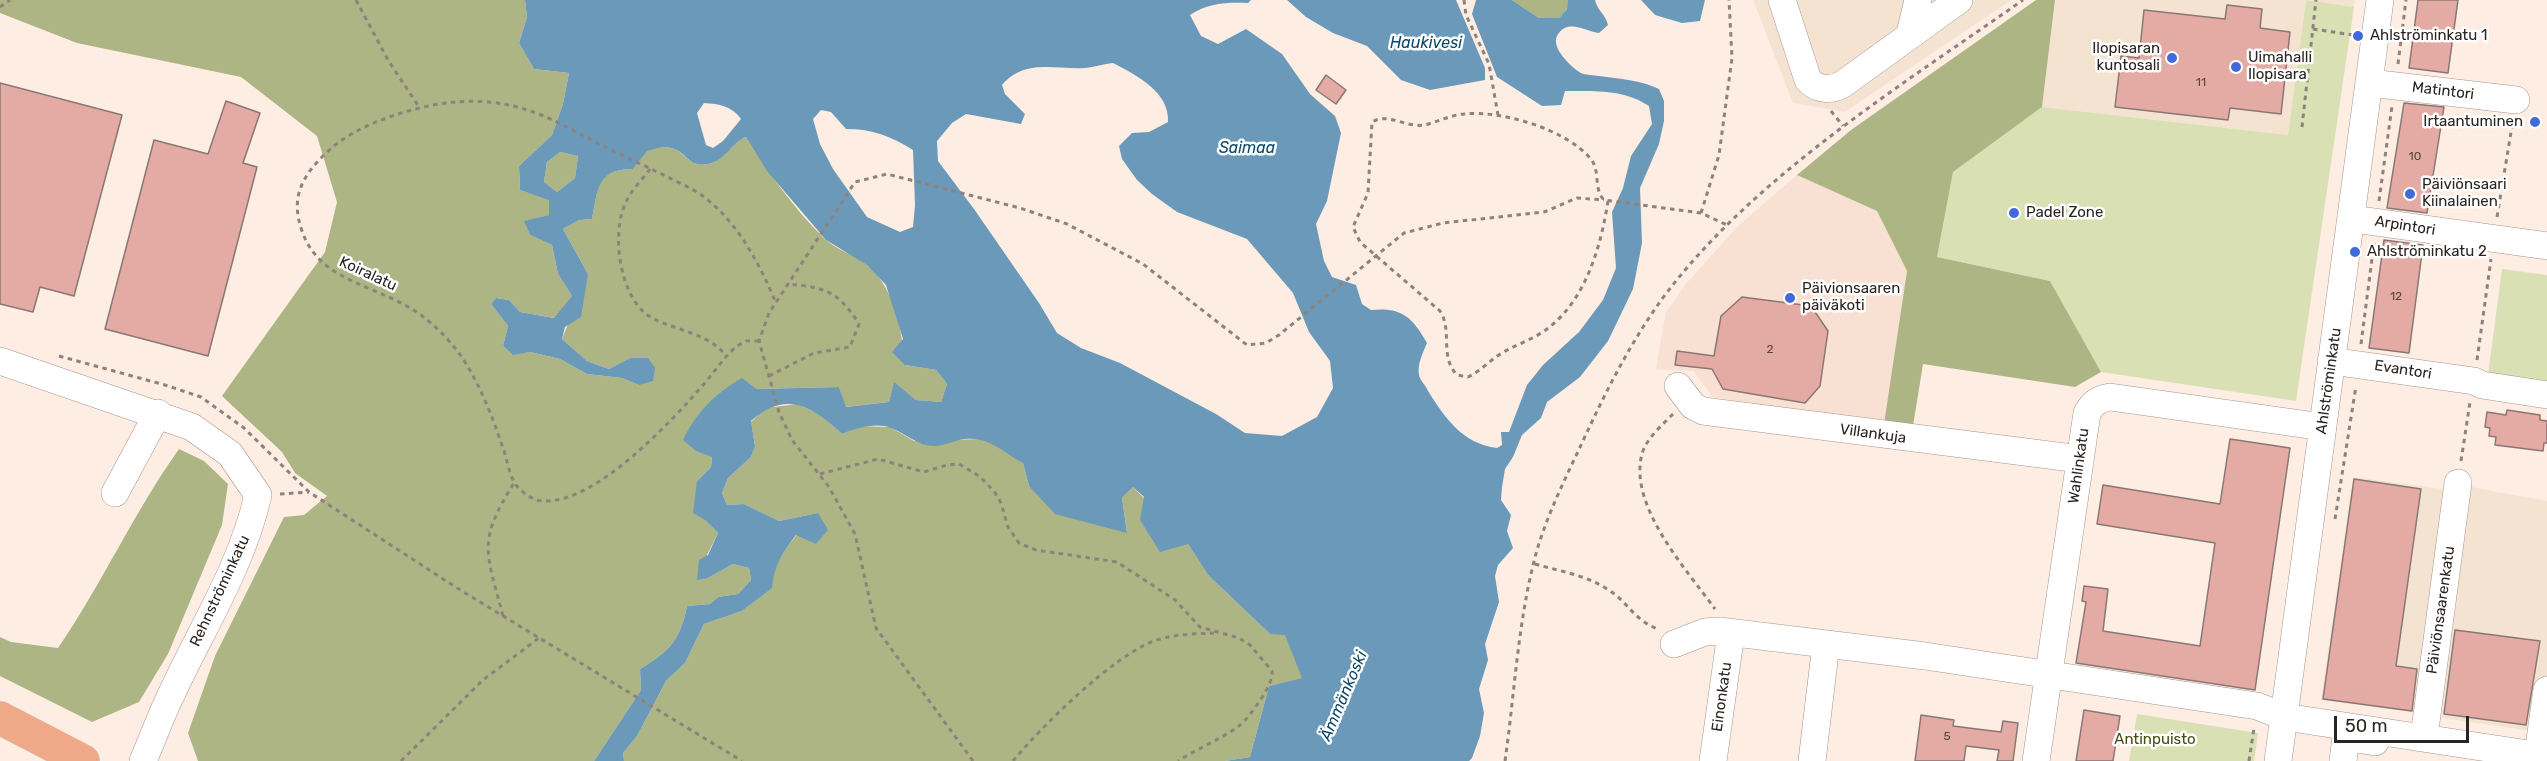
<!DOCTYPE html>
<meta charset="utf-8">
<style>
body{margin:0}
#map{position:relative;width:2547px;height:761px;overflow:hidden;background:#feede3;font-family:Rubik,sans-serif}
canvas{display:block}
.scale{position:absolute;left:2334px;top:716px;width:135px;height:27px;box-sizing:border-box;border:3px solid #2a2420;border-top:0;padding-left:8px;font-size:18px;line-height:21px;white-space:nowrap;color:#2a2420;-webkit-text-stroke:4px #fff;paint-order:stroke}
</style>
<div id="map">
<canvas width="2547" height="761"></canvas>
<div class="scale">50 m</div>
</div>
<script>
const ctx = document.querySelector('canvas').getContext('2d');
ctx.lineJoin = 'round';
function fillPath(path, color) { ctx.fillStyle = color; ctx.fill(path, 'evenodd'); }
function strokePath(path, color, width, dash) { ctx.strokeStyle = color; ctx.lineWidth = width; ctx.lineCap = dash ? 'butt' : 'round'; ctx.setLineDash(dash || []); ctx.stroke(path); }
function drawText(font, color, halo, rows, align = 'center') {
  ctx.font = font + ' Rubik,sans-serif'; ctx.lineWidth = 5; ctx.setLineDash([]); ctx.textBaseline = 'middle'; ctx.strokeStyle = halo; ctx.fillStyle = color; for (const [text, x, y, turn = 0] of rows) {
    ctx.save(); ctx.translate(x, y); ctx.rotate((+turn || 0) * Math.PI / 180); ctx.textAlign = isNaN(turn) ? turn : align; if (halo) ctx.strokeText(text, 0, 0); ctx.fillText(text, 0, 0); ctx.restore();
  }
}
const commercial = new Path2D(`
 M1753 0H2011L1845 112 1793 103Z
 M2055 0H2355L2354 7 2306 0 2288 135 2042 107Z
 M2353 477 2450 490 2416 713 2321 700Z
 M2471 487 2547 501V733L2441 718Z`);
const built = new Path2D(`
 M1797 175 1877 211 1907 271 1884 424 1713 397 1693 371 1656 369 1666 312 1686 284 1737 227Z`);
const green = new Path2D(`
 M2306 0 2354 7 2296 401 2101 372 2050 281 1937 257 1953 172 2042 107 2288 135Z
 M2502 269 2547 275V383L2488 375Z
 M2137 714 2258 733 2254 761H2129Z`);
const forest = new Path2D(`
 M0 0H525L527 17 519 43 534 69 569 73 563 104 552 135 519 166 520 190 549 199V215L525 222 530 235 552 245 558 274 572 296 555 318 520 312 509 300 496 298 491 304 508 326 503 346 512 354 530 352 560 359 587 374 622 378 639 385 630 358 609 369 587 361 562 339 588 274 563 229 579 220 592 219C598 188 597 169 633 169L647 150C655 149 664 146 671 148 689 153 687 170 712 163 723 160 732 143 746 137 768 172 794 209 824 238 836 250 854 254 867 265 895 288 902 331 905 365L936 370 947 384 941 402 916 400 894 383 889 402 845 407 839 387 756 389 696 451 712 456 711 467 697 481 705 520 718 533 707 555 708 578 733 564 749 568 751 580 738 594 718 597 710 604 687 606C680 640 670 651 640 669L641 690 594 761H198L188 733 215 656 284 517 304 515 327 496 295 473 282 452 222 396 325 252 337 202 317 136 241 77 77 43 0 13Z
 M1512 0H1568C1569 8 1565 12 1559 18H1539Z
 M2036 0H2055L2042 107 1953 172 1937 257 2050 281 2101 372 2075 387 1923 364 1913 426 1884 424 1907 271 1877 211 1797 175 1851 130Z
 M560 152 578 156 575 178 557 192 544 182 547 162Z
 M797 404 820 414 842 434 860 426 890 427 914 441 981 439 994 444 1023 463 1029 486 1127 532 1122 498 1133 487 1188 544 1208 575 1270 634H1285L1303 678 1269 686 1250 757 1225 761H624L623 753 637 736 666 681 685 663 704 624 742 611 771 588C775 555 795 536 818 513L779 521 744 504 727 505 722 493 728 478 751 457 755 445 751 422 765 408Z
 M179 449 204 461 228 484 222 525 168 654 139 702 92 722 0 676V637L11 642 58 648C102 584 134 512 179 449Z`);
const water = new Path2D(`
 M525 0H1251L1248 3C1228 2 1207 3 1190 15L1201 36 1218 44 1246 29 1282 54 1310 94 1335 116 1341 133 1327 201 1316 224 1324 261 1332 277 1356 285 1362 304 1371 310C1402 307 1412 317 1427 343 1423 352 1417 365 1419 375 1420 380 1426 386 1428 391 1445 418 1463 444 1497 448L1502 445 1501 432H1509L1527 385 1543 365 1579 332 1603 300 1616 268 1612 212 1623 188 1631 156 1652 124 1649 106C1624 89 1594 91 1565 91L1561 105 1542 106 1497 77 1472 14 1476 0H1512L1539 18H1559L1567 9 1568 0H1595C1597 10 1606 15 1608 25L1599 33C1587 32 1567 17 1557 36 1551 48 1571 67 1581 73 1585 75 1594 75 1599 76 1620 79 1640 80 1659 89L1664 101V121L1659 144 1640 188 1642 243 1633 289 1608 341 1580 377 1547 402 1541 418 1522 435 1513 457 1505 469 1502 487 1501 500 1511 515 1507 531 1513 548 1498 565 1495 576 1499 602 1485 644 1488 660 1479 689 1484 713 1480 736 1472 758 1469 761H1225L1250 757 1269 686 1302 678 1285 635 1270 634 1208 575 1188 544 1160 552 1140 520 1144 497 1133 487 1122 498 1127 533 1055 514 1029 486 1023 463C1004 453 989 436 965 439 955 440 944 446 934 446 918 446 905 433 891 428 876 422 856 428 842 434 812 406 786 390 751 421L755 446 751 457 728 478 722 493 727 505 744 504 779 521 818 513 828 530 816 544 796 535C783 552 774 565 772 588L742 611 704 624 685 663 666 681 637 736 623 753 624 761H594L641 690 640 669C670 651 680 640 687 606L710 604 718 597 738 594 751 580 749 568 733 564 708 578 697 580 699 560 708 555 718 533 705 520 693 513 697 481 711 467 712 457 696 451 683 440C697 411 715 394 742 378L756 389 839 387 846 407 889 402 894 382 916 400 941 402 947 384 936 370 905 365 892 352 903 339 886 285 867 265 826 240 767 171 746 137C733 142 725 159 712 163 687 170 690 153 671 148 664 146 655 149 647 151L633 169C597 169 598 189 592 219L579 220 563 229 588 274 581 317 565 327 562 339 587 361 609 369 630 358H648L655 368 653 381 639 385 622 378 587 374 560 359 530 352 513 355 503 346 508 326 491 304 496 298 509 300 520 312 554 318 572 296 558 274 552 245 530 235 524 221 549 215V200L520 190 519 166 552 135 563 104 569 73 534 69 519 43 527 17ZM1113 63C1136 75 1170 92 1168 122L1149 132 1132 133 1119 146 1122 159 1137 180 1152 194 1177 212 1247 239 1293 293 1309 332 1330 361 1333 388 1317 417 1282 436 1245 433 1216 414 1120 363 1081 348 1057 333 1039 303 974 209 938 161 937 141 952 123 966 114 1021 124 1025 114 1005 94 1002 85C1025 58 1055 70 1085 68 1094 67 1104 64 1113 63ZM704 103C719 104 732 106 741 119L723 141 713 148 706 145 697 113ZM821 110 831 112 846 129C873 129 890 136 913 150L915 205 913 227 900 232 867 217 833 169 820 144 813 119ZM560 152 578 156 575 178 557 192 544 182 547 162Z
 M1287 0H1456L1485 68V80L1430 90 1401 80 1367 46 1333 33 1306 17Z
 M1641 0H1705L1700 21 1682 23 1655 15Z`);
const building = new Path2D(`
 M2418 0H2458L2448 73 2409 68Z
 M2227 5 2262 9 2260 28 2290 32 2281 114 2230 108 2228 120 2115 107 2121 56 2139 58 2144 10 2225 19Z
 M1326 75 1346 90 1336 104 1316 90Z
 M0 83 122 115 74 296 40 287 33 312 0 304Z
 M226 101 260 113 243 163 257 167 208 356 105 329 154 140 208 154Z
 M2404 103 2444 107 2427 213 2387 208Z
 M2384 240 2423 245 2409 353 2369 348Z
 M1742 297 1811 306 1828 331 1820 386 1805 403 1723 389 1712 369 1675 365 1677 351 1714 356 1721 316Z
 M2507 410 2540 415V420L2547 421V443H2544L2543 451 2495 445 2496 437 2489 436 2490 428 2485 427 2487 412 2506 415Z
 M2230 439 2290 448 2255 690 2076 663 2086 602 2082 601 2084 586 2108 589 2103 631 2200 646 2215 543 2097 524 2103 485 2220 504Z
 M2354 479 2421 489 2396 666 2417 669 2412 711 2323 699Z
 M2455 630 2540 641 2526 725 2444 714Z
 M2084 710 2120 716 2113 761H2076Z
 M1921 715 1954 720 1953 726 2001 732 2003 721 2018 723 2013 761H1997L1999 750 1966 746 1964 761H1915Z`);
const path = new Path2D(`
 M356 0 388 60 419 107
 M1464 0 1466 15 1489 64 1498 115
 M0 7 10 0
 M2313 29 2353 35
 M2398 64 2406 0
 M1831 111 1843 126
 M2302 127 2316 0
 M650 169C643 179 631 190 626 202 610 234 620 303 654 319 678 331 710 334 726 356
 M1608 201C1601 246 1586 300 1547 329 1534 339 1517 344 1502 353 1490 360 1481 371 1468 377L1457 375C1439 356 1453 331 1440 311L1360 242 1353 227 1368 193 1372 122C1388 112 1406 128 1424 125 1438 122 1450 115 1464 114 1501 110 1565 129 1590 158 1601 170 1593 189 1604 200L1701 213 1727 225
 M2379 201 2392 106
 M1701 213 1719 155 1732 58 1729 0
 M2497 217 2513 120
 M759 341H746L737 346C724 357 715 371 704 384 671 422 596 503 544 501 533 501 523 493 516 485 509 475 507 459 503 448 492 416 480 384 461 356 446 335 426 316 403 304 364 283 318 277 302 231 290 197 302 176 327 152 348 133 369 124 395 115 440 100 488 95 533 112 556 120 578 133 599 144 630 159 660 173 690 188 732 211 758 260 776 303
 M2361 344 2374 243
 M59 356 165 385 201 397 244 428 309 492 457 588 742 761
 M2477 360 2491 259
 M769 376 814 353 850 347 859 324C838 291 825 287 787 284
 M1673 414C1662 425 1646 439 1642 454 1628 506 1687 570 1715 609
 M2461 461 2470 402
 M820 474 878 459 924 472 947 465 959 464 979 476 994 491 1001 503 1008 527 1019 543 1036 550 1117 562 1175 600 1200 627 1239 638 1250 645 1272 671C1275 683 1249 718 1239 726 1221 739 1197 749 1178 761
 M280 494 309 492
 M2335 519 2356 386
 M1535 564C1559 571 1586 575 1607 589 1628 601 1633 620 1658 629
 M503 616C486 551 477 542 514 483
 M401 761 483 680 539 638
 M973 761 876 628 855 534 829 487 792 440 779 412 759 341 769 313 855 182 887 174 1020 208 1067 224 1143 264 1247 345 1266 343 1279 335 1404 233 1443 223 1544 212 1577 198 1604 200
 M1013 761C1041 727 1113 656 1154 641 1173 634 1194 634 1214 633
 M1505 761C1515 691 1518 618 1537 550 1548 513 1566 477 1582 443 1606 391 1631 341 1665 295 1755 176 1902 85 2023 0
 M2249 761 2254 728`);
const minor = new Path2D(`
 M1782 0 1808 80C1817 90 1831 91 1843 84L1959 0
 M1910 34 1918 0
 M2370 83 2516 100
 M2353 219 2547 246
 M0 361 192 427 230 454 258 495C242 566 202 628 172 693 161 715 153 738 143 761
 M2331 361 2474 381 2482 385 2547 395
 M1678 386 1693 406 1703 411 2080 459
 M115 493 158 413
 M1674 644 1705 632 1719 631 1925 656 2257 706 2285 717 2547 757
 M2424 737 2458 483
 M1713 761 1731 633
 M1812 761 1826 644
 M2036 761 2087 413C2093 403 2098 399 2110 397L2323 427
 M2278 761 2380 0
 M2343 761 2346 737 2375 742
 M2537 761 2547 690`);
const highway = new Path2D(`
 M0 718 83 761`);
const markers = [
 [2358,36,6,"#4169db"],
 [2172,58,6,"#4169db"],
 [2236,67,6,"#4169db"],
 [2535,122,6,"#4169db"],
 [2410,194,6,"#4169db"],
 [2014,213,6,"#4169db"],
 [2355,252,6,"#4169db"],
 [1790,298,6,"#4169db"]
];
const numberNames = [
 ["11",2201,83],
 ["10",2415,157],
 ["12",2396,297],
 ["2",1770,350],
 ["5",1947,737]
];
const poiNames = [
 ["Ahlströminkatu 1",2370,36],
 ["Ilopisaran",2160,49,"right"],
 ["kuntosali",2160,66,"right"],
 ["Uimahalli",2248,58],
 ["Ilopisara",2248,75],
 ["Irtaantuminen",2523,122,"right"],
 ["Päiviönsaari",2422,185],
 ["Kiinalainen",2422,202],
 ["Padel Zone",2026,213],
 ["Ahlströminkatu 2",2367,252],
 ["Päivionsaaren",1802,289],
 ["päiväkoti",1802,306]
];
const streetNames = [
 ["Matintori",2443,91,7],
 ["Arpintori",2405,226,9],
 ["Koiralatu",368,274,25],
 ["Evantori",2403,370,9],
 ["Ahlströminkatu",2329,381,-82],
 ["Villankuja",1873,434,8],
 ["Wahlinkatu",2079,466,-82],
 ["Rehnströminkatu",220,591,-65],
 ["Päiviönsaarenkatu",2441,610,-82],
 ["Einonkatu",1722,697,-82]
];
const parkNames = [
 ["Antinpuisto",2155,740]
];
const waterNames = [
 ["Haukivesi",1426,43],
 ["Saimaa",1247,148],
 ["Ämmänkoski",1344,696,-67]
];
fillPath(commercial, '#f5e3d2');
fillPath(built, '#f8e0d2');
fillPath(green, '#d9e1b4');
fillPath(forest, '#acb583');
fillPath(water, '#6b99b9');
fillPath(building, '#e4aaa4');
strokePath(building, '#897775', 1.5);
strokePath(minor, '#a4958c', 28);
strokePath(highway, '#d4d3d2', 34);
strokePath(path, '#8e837c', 3, [4.5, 4.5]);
strokePath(minor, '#fff', 27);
strokePath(highway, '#efa888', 33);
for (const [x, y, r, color] of markers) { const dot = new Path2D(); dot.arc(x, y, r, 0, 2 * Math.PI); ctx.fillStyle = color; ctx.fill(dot); strokePath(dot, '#fff', 2); }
drawText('12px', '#584641', null, numberNames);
drawText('15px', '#2a2420', '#fff', poiNames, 'left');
drawText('15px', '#2a2420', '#fff', streetNames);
drawText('15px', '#454c12', '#fff', parkNames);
drawText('italic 16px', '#0c4868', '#fff', waterNames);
</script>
